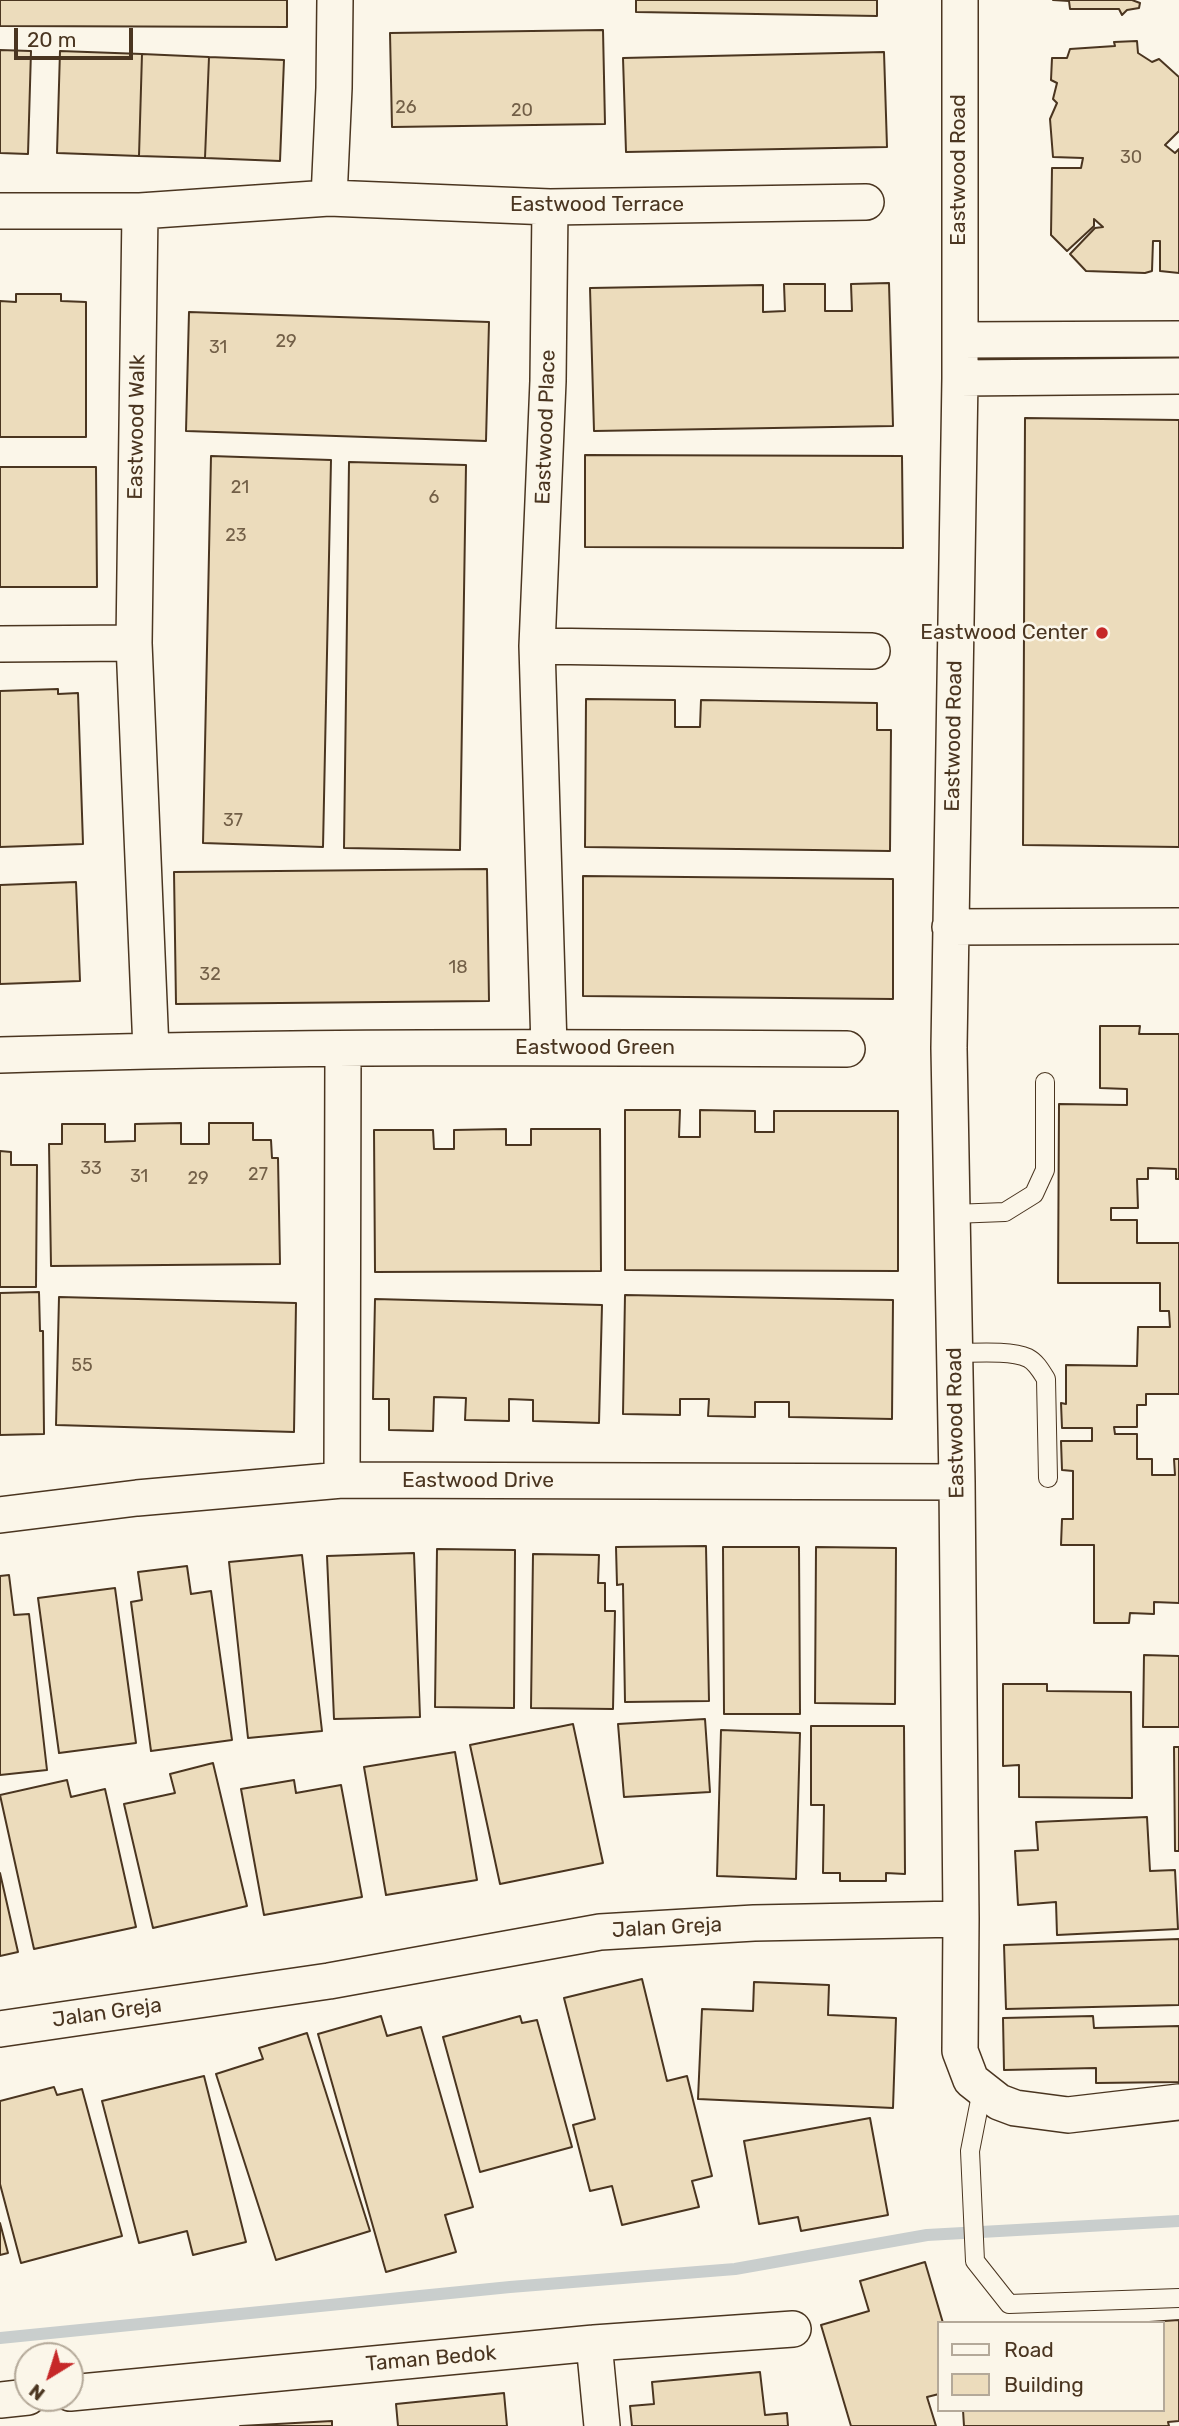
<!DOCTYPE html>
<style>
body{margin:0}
#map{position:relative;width:1179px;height:2426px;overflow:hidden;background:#fbf6e9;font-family:Rubik,sans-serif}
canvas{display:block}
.legend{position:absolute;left:937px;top:2321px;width:228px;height:91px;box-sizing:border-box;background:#fbf6e9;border:2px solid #b4a999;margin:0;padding:9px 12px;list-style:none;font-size:21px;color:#4a3520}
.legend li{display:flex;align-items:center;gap:14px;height:35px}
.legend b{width:35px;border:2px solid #b4a999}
.north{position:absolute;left:14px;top:2342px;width:70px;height:70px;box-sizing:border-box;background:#fbf6e9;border:2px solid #b4a999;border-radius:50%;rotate:218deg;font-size:19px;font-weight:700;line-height:28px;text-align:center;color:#4a3520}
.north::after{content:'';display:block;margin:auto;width:24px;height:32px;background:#c62828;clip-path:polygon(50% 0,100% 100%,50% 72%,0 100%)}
.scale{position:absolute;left:14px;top:28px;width:119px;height:32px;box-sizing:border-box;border:4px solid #4a3520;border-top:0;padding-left:9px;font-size:21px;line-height:24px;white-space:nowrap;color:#4a3520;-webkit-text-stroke:5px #fbf6e9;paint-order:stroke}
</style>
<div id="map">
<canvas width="1179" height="2426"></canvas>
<ul class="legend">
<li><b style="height:9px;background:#fbf6e9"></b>Road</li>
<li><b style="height:19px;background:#ecdcbc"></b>Building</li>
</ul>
<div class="north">N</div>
<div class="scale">20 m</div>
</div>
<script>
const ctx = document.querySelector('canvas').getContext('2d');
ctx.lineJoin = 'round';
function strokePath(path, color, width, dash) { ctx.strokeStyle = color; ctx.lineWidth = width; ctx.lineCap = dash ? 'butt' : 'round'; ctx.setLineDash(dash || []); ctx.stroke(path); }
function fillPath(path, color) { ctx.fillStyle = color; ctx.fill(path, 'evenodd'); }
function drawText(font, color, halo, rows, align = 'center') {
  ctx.font = font + ' Rubik,sans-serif'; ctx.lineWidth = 5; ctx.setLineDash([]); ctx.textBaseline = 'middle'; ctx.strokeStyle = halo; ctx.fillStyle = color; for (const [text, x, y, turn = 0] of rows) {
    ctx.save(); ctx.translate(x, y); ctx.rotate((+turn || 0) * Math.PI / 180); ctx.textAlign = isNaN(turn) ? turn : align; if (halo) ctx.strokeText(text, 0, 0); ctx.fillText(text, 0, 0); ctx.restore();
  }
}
const stream = new Path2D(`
 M0 2338 510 2287 735 2269 927 2235 1179 2221`);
const building = new Path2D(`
 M0 0H287V27L0 26Z
 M636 0H877V16L636 12Z
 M1053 0H1132L1140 3 1139 8 1127 10 1122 15 1119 9H1070L1069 1Z
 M603 30 605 124 392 127 390 33Z
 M1137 41 1138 53 1152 62 1159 59 1179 77V131L1165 145 1175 153 1179 149V273L1160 271V241H1153L1152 271 1145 273 1086 271 1070 254 1095 228 1103 227 1094 219V226L1067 251 1051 235 1052 168H1081L1083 158 1053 157 1050 119 1057 103 1053 99 1057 83 1051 80 1052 58H1067L1070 49 1115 46 1114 42Z
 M0 50 31 51 28 154 0 153Z
 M60 51 142 54 139 156 57 153Z
 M884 52 887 147 626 152 623 58Z
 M142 54 209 57 205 158 139 156Z
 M209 57 284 60 280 161 205 158Z
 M889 283 893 426 594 431 590 288 763 285V312L785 311 784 284H825V311H852L851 284Z
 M16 294H61V301L86 302V437H0V301L16 302Z
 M189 312 489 322 486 441 186 431Z
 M1025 418 1179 420V847L1023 845Z
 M585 455 902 456 903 548 585 547Z
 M211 456 331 460 323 847 203 843Z
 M349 462 466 465 460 850 344 848Z
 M0 467H96L97 587H0Z
 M58 689V694L78 693 83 844 0 847V691Z
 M586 699 675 700V727H700L701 700 877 703V730H891L890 851 585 847Z
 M487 869 489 1001 176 1004 174 872Z
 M583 876 893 879V999L583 996Z
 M76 882 80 981 0 984V885Z
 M1100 1026H1140L1139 1034H1179V1179H1176V1169L1148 1168V1179H1137L1138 1208H1111V1220H1137V1243H1179V1394H1146V1405H1137V1427H1114L1115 1434H1137V1459H1152V1475H1175L1174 1459H1179V1603L1154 1602V1614L1130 1613 1129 1623H1094V1545H1061L1062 1519H1073V1471L1062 1470 1061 1441H1092V1428H1062L1061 1403 1066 1404V1365L1137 1366 1138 1327H1170L1169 1311H1160V1283H1058L1059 1104 1127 1105V1089L1100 1088Z
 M625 1110H680L679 1137H700V1110L755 1111V1132H774V1111H898V1271L625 1270Z
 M181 1123V1144H209V1123H253V1140H271L272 1158H278L280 1264 51 1266 49 1144H62V1124H105V1142L135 1141V1124Z
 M506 1129V1145H531V1129H600L601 1271 375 1272 374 1130H433L434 1149H454V1130Z
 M0 1151 11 1152V1165H37L36 1287H0Z
 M39 1292 40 1331H43L44 1434 0 1435V1293Z
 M625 1295 893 1300 892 1419 789 1417V1402H755V1417L708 1416 709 1399H680V1415L623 1414Z
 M59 1297 296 1303 294 1432 56 1425Z
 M375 1299 602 1305 599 1423 533 1421V1400L509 1399V1421L465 1420 466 1398 434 1397 433 1431 389 1430V1399H373Z
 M706 1546 709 1701 625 1702 623 1584 617 1585 616 1547Z
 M723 1547H799L800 1714H724Z
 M816 1547 896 1548 895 1704 815 1703Z
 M437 1549 515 1550 514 1708 435 1707Z
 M414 1553 420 1717 334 1719 327 1556Z
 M533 1554 599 1555 598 1583H605V1611H615L613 1709 531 1708Z
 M302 1555 322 1731 248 1738 229 1562Z
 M187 1566 191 1594 211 1591 232 1740 151 1751 131 1602 142 1600 138 1572Z
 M9 1575 14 1615 29 1614 47 1770 0 1775V1576Z
 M115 1588 136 1743 59 1753 38 1598Z
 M1144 1655 1179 1656V1727H1143Z
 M1003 1684H1047V1691L1131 1692 1132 1798 1019 1797V1765L1003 1766Z
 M705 1719 710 1792 624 1797 618 1724Z
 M573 1724 603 1863 500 1884 470 1745Z
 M811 1726H904L905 1874 886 1873V1881H840V1873H823L824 1805H811Z
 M721 1730 800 1733 796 1879 717 1876Z
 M1174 1747H1179V1851H1175Z
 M455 1752 477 1880 386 1895 364 1767Z
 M213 1763 247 1906 153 1928 124 1804 175 1793 170 1774Z
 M67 1780 71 1797 105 1789 136 1927 34 1949 0 1795Z
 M294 1780 296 1793 341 1785 362 1897 264 1915 241 1789Z
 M1147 1817 1150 1871 1175 1870 1178 1929 1057 1935 1056 1902 1018 1905 1015 1851 1038 1850 1036 1822Z
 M0 1873 18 1952 0 1956Z
 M1179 1939V2005L1006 2009 1004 1945Z
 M642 1979 667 2081 687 2076 712 2176 692 2181 699 2207 622 2225 612 2186 590 2191 573 2125 595 2119 564 1998Z
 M754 1982 829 1985 828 2015 896 2018 893 2108 698 2099 702 2009 753 2011Z
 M381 2016 387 2036 421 2027 473 2207 445 2215 456 2252 386 2272 318 2034Z
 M520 2016 522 2023 537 2020 572 2147 480 2172 443 2037Z
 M1093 2016 1094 2028 1179 2026V2082L1096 2083V2068L1004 2070 1003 2018Z
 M307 2033 370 2231 276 2260 216 2074 263 2059 259 2048Z
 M204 2076 246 2242 193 2255 187 2231 139 2243 102 2101Z
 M54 2087 57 2095 82 2089 122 2236 21 2263 0 2184V2101Z
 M870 2118 888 2215 801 2231 798 2217 759 2224 744 2141Z
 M0 2223 8 2253 0 2255Z
 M925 2262 943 2323H939V2394L927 2397 936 2426H851L821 2325 869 2311 860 2281Z
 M1179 2320V2421L1168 2422 1169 2426H964L963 2410H1163V2323H1134Z
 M760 2372 765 2415 787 2413 788 2426H632L630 2406 654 2404 652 2382Z
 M504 2393 507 2426H398L396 2404Z
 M332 2421V2426H240Z`);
const lane = new Path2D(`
 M953 1214 1005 1212 1034 1194 1045 1170V1082
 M955 1353C975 1353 1010 1350 1028 1358 1036 1362 1041 1371 1046 1379L1048 1478
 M982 2090 970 2151 975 2261 1009 2304 1179 2298`);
const street = new Path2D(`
 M960 0V378L949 1048 957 1482 961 1919 960 2051 971 2080 999 2102 1015 2108 1068 2115 1179 2102
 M329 198 334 88 335 0
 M0 211H140L329 198 550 207 866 202
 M140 211 134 643 151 1050
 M960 340 1179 339
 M960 378 1179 376
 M0 644 134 643
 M537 646 872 651
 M950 927 1179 926
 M549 1047 537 646 548 381 550 207
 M0 1055C282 1046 565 1047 847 1049
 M342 1480 343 1049
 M0 1515 137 1498 342 1480 957 1482
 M0 2029 329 1981 600 1932 754 1923 961 1919
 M594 2343 602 2426
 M70 2393 594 2343 793 2329
 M0 2400 28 2397`);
const markers = [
 [1102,633,7,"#c62828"]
];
const numberNames = [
 ["26",406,108],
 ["20",522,111],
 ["30",1131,158],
 ["29",286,342],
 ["31",218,348],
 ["21",240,488],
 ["6",434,498],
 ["23",236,536],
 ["37",233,821],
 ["18",458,968],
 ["32",210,975],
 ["33",91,1169],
 ["27",258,1175],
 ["31",139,1177],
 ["29",198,1179],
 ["55",82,1366]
];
const streetNames = [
 ["Eastwood Road",959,170,-90],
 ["Eastwood Terrace",597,205],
 ["Eastwood Walk",137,427,-89],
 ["Eastwood Place",546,427,-88],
 ["Eastwood Road",954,736,-89],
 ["Eastwood Green",595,1048],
 ["Eastwood Road",956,1423,-91],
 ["Eastwood Drive",478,1481],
 ["Jalan Greja",667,1928,-3],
 ["Jalan Greja",107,2013,-8],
 ["Taman Bedok",431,2359,-5]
];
const poiNames = [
 ["Eastwood Center",1088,633]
];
strokePath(stream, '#c9cecd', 12);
fillPath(building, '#ecdcbc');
strokePath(building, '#4a3520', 2);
strokePath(lane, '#4a3520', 20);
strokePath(street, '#4a3520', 38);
strokePath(lane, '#fbf6e9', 18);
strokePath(street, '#fbf6e9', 35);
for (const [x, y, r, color] of markers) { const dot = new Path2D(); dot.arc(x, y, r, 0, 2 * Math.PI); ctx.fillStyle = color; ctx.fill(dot); strokePath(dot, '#fbf6e9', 2.5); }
drawText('18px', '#725f47', null, numberNames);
drawText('21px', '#4a3520', '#fbf6e9', streetNames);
drawText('21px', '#4a3520', '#fbf6e9', poiNames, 'right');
</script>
